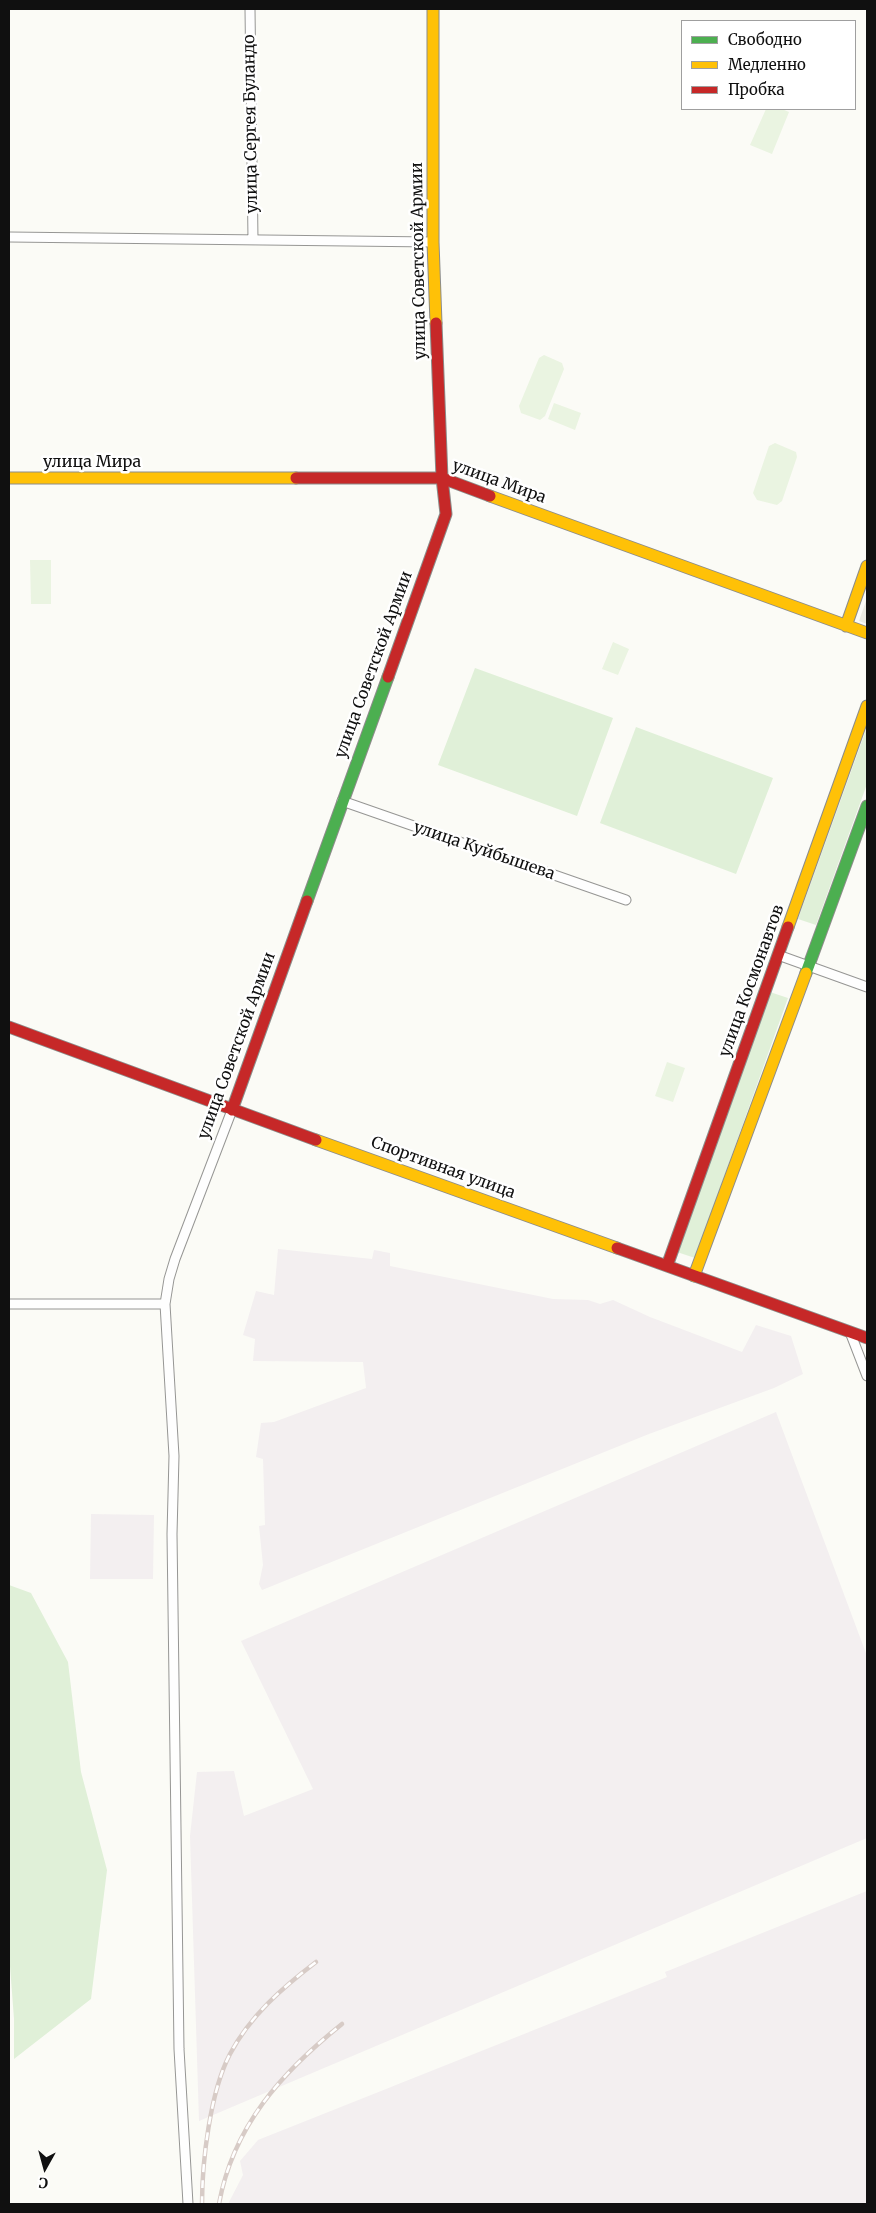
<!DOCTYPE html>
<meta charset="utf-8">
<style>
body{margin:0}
#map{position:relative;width:876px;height:2213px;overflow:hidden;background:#fbfbf6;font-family:Merriweather,serif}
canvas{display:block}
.frame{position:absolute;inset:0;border:10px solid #101010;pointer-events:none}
.legend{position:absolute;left:681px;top:20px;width:175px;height:90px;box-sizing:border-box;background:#fff;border:1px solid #9f9f9f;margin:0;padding:6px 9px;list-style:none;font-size:15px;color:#101010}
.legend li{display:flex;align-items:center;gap:10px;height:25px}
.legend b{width:25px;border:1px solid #9f9f9f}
.north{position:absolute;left:20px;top:2143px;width:50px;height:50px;-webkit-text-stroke:4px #fff;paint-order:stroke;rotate:187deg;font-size:14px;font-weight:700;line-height:20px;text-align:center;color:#101010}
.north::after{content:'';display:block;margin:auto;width:18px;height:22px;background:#101010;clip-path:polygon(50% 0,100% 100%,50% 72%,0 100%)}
</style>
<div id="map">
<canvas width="876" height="2213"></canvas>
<div class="frame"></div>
<ul class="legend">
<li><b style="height:6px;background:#4caf50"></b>Свободно</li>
<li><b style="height:6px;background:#ffc107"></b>Медленно</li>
<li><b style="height:6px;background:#c62828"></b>Пробка</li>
</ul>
<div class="north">С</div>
</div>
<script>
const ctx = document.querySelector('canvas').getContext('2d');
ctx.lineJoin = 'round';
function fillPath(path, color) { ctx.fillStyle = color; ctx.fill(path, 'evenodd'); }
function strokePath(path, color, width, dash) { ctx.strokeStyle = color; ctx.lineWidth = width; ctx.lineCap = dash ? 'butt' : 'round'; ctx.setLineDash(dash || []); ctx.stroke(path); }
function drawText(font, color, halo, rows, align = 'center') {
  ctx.font = font + ' Merriweather,serif'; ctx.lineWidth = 5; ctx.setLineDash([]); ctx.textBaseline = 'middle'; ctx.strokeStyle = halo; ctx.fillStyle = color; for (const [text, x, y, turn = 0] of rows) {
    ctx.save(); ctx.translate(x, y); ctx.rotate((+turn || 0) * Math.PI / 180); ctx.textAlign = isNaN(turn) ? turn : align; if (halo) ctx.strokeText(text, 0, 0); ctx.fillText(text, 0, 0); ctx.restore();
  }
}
const industrial = new Path2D(`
 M278 1249 372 1259 374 1250 390 1253V1266L553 1299 588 1300 600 1304 613 1300 650 1317 742 1352 756 1325 791 1336 803 1374 774 1388 649 1434 262 1590 259 1584 263 1565 259 1526 265 1525 263 1459 256 1457 261 1423 274 1422 366 1388 363 1362 253 1361 255 1339 243 1335 256 1291 274 1295Z
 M776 1412 867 1656V1838L199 2121 190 1836 197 1772 234 1771 244 1816 313 1789 241 1641Z
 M91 1514 154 1515 153 1579H90Z
 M867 1891V2204H228L243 2175 240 2161 258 2140 667 1977 665 1972Z`);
const green = new Path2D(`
 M475 668 613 718 577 816 438 765Z
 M636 727 773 778 736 874 600 823Z
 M867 727V784L816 925 798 919Z
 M770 992 788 998 695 1258 677 1252Z
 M9 1585 31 1593 68 1662 81 1772 107 1870 91 1999 14 2059V2019L9 1953Z`);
const pitch = new Path2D(`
 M766 109H782L789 112 772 154 750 145Z
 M544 355 562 363 564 369 545 416 540 420 521 413 519 406 539 358Z
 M554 403 581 413 575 430 548 419Z
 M775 443 796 452 797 457 782 501 777 505 757 500 753 493 769 446Z
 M30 560H51V604H31Z
 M613 642 629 649 618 675 602 669Z
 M667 1062 685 1068 673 1102 655 1096Z`);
const plaza = new Path2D(`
 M867 598V624L859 621Z`);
const street = new Path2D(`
 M250 9 253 240
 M9 237 433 242
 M342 801 626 900
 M778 955 867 987
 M9 1304H165
 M850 1332 867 1376
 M188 2204 179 2049 172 1534 174 1456 165 1304 169 1279 175 1259 232 1110`);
const fast = new Path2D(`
 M307 901 388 677
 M806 973 867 806`);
const slow = new Path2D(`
 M433 9V242L436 323
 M9 478H296
 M490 496 867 633
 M846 626 867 566
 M788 927 867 706
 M316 1140 617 1248
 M694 1276 806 973`);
const jam = new Path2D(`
 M296 478H442L490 496
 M388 677 446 514 442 478 436 323
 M9 1027 316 1140
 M232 1110 307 901
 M617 1248 867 1338
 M667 1266 788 927`);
const rail = new Path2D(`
 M202 2204C202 2162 210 2092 230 2054 250 2016 282 1988 316 1962
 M219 2204C233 2126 282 2072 342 2024`);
const streetNames = [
 ["улица Сергея Буландо",251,124,-91],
 ["улица Советской Армии",419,261,-91],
 ["улица Мира",92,462],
 ["улица Мира",499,482,20],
 ["улица Советской Армии",374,665,-70],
 ["улица Куйбышева",484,851,19],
 ["улица Космонавтов",752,981,-70],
 ["улица Советской Армии",237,1046,-70],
 ["Спортивная улица",443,1168,20]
];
fillPath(industrial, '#f3eff0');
fillPath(green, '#e0f0d8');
fillPath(pitch, '#eaf4e1');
fillPath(plaza, '#ebebe2');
strokePath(street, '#969694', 11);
strokePath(fast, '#8c8c8a', 13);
strokePath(slow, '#8c8c8a', 13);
strokePath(jam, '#8c8c8a', 13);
strokePath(street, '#fefefe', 9);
strokePath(fast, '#4caf50', 11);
strokePath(slow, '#ffc107', 11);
strokePath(jam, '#c62828', 11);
strokePath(rail, '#d7cbc6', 4.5);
strokePath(rail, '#fff', 2.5, [8]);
drawText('16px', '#101010', '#fff', streetNames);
</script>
